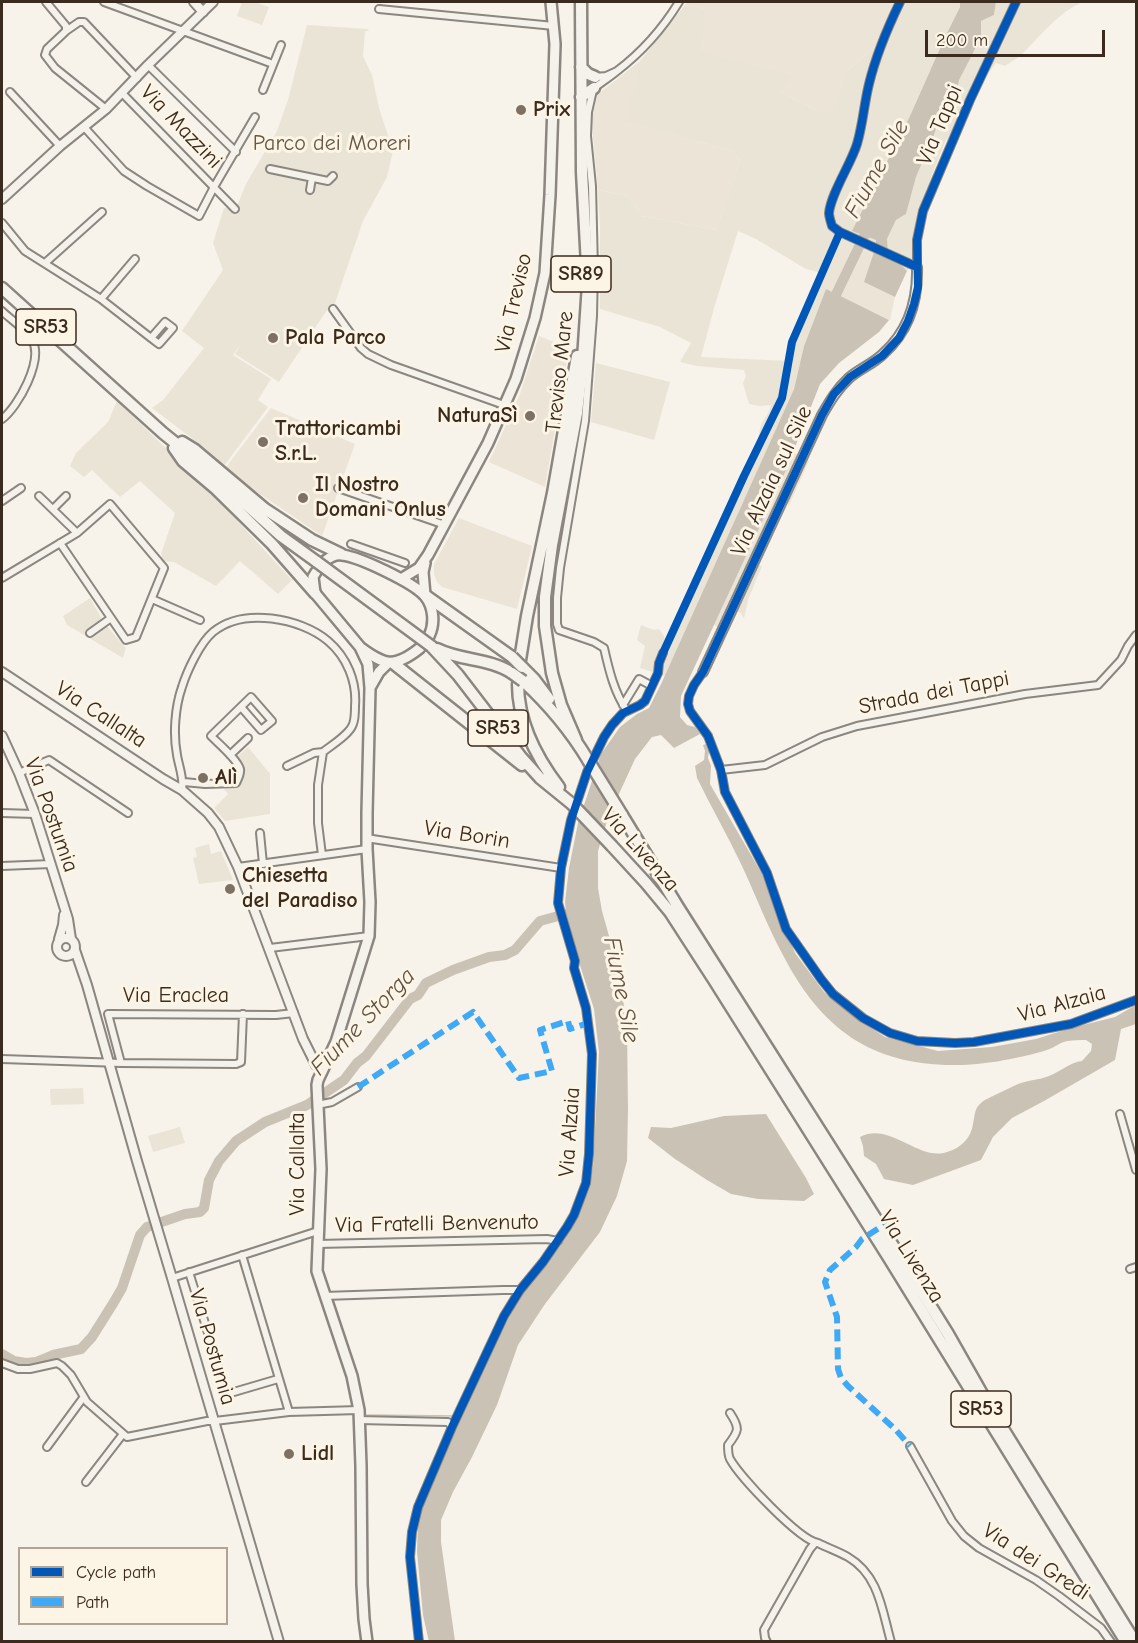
<!DOCTYPE html>
<html>
<head>
<meta charset="utf-8">
<style>
  body { margin:0 }
  #map { position:relative; width:1138px; height:1643px; overflow:hidden; background:#f7f3ea; font-family:"Comic Neue",sans-serif }
  canvas { display:block }
  .frame { position:absolute; inset:0; border:3px solid #3b2a1e; pointer-events:none }
  .legend { position:absolute; left:18px; top:1547px; width:210px; height:78px; box-sizing:border-box; background:#fcf5e5; border:2px solid #afa495; margin:0; padding:8px 10px; list-style:none; font-size:18px; color:#3b2a1e }
  .legend li { display:flex; align-items:center; gap:12px; height:30px }
  .legend b { width:30px; border:2px solid #afa495 }
  .scale { position:absolute; left:925px; top:30px; width:180px; height:27px; box-sizing:border-box; border:3px solid #3b2a1e; border-top:0; padding-left:8px; font-size:18px; line-height:21px; white-space:nowrap; color:#3b2a1e; -webkit-text-stroke:4px #fcf5e5; paint-order:stroke }
</style>
</head>
<body>
<div id="map">
<canvas width="1138" height="1643"></canvas>
<div class="frame"></div>
<ul class="legend">
<li><b style="height:8px;background:#0057b8"></b>Cycle path</li>
<li><b style="height:8px;background:#3fa9f5"></b>Path</li>
</ul>
<div class="scale">200 m</div>
</div>
<script>
const context = document.querySelector('canvas').getContext('2d');
context.lineJoin = 'round';
function fill(path, color) { context.fillStyle = color; context.fill(path, 'evenodd'); }
function strokePath(path, color, width, dash) { context.strokeStyle = color; context.lineWidth = width; context.lineCap = dash ? 'butt' : 'round'; context.setLineDash(dash || []); context.stroke(path); }
function drawText(font, color, halo, rows, align = 'center') {
  context.font = font + ' "Comic Neue",sans-serif'; context.lineWidth = 6; context.setLineDash([]); context.textBaseline = 'middle'; context.strokeStyle = halo; context.fillStyle = color; for (const [text, x, y, turn = 0] of rows) {
    context.save(); context.translate(x, y); context.rotate((+turn || 0) * Math.PI / 180); context.textAlign = isNaN(turn) ? turn : align; if (halo) context.strokeText(text, 0, 0); context.fillText(text, 0, 0); context.restore();
  }
}
fill(new Path2D(`
  M687 2H896L877 45 847 71 834 111H818L780 92 791 75 699 50 706 9 685 5Z
  M640 61 626 122 734 151 740 160 716 230 642 216 628 196 598 190 591 115 594 97Z
  M853 231 876 239 874 252 865 282 895 297 890 320 826 290 823 278 825 274 839 248Z
  M539 336 569 348 545 487 489 462 520 394Z
  M271 408 355 444 322 536 247 485 226 467Z
  M459 518 532 546 517 609 442 587 437 582 434 574V564Z`), '#ebe4d7');
fill(new Path2D(`
  M242 2H255L269 7 262 25 237 16Z
  M896 2H960V7L945 37 910 116 853 231 839 248 825 274 806 269 756 239 738 231 714 308 701 357 789 361 794 343 823 278 826 289 804 346 794 389 665 676 640 668 645 646 637 640 641 625 654 630 659 629 664 636 666 647 759 449 757 447C758 439 759 430 762 423 766 416 769 413 771 405L759 406 749 404 743 383 746 376 744 370 697 366 680 362 691 343 660 327 600 309V228L598 190 628 196 642 216 716 230 740 160 734 151 625 122 640 61 685 5 706 9 700 50 792 75 780 92 818 111H833L847 71 877 45Z
  M996 2H1083C1058 12 1041 36 1021 55 1017 59 1010 62 1005 66L996 63 966 104 956 129 946 140 933 172 918 223 914 232 913 264 907 271 888 251 887 239 896 220 906 214 916 177 934 135 942 110 957 90 958 80 972 55 981 36V21L994 15Z
  M307 25 367 29 369 31H365L363 56 372 75 379 108 393 151 387 177 363 221 333 309 330 313 327 310 279 382 235 354 241 344 233 355 271 379 258 400 268 407 224 466 206 449 152 408 163 400 204 348 182 331 223 270 213 243 224 208H236L246 184 277 131 288 100Z
  M596 363 670 382 654 440 591 422Z
  M117 401 207 488 292 580 278 594 240 561 216 586 174 562 161 561 162 555 161 554 175 513 140 481 120 497 92 470 84 477 70 466 76 453 108 422Z
  M793 452 809 461 789 505 785 504 756 564 762 566 748 600 744 618 740 612H733L724 631 714 625Z
  M90 598 104 623 126 648 123 658 67 625 63 616Z
  M248 747 270 774V814L225 821 214 808 228 794 223 788H237C248 777 244 769 236 758Z
  M209 844 211 854 221 851 233 880 199 884 193 858 197 857 195 848Z
  M83 1088 84 1104 51 1105 50 1089Z
  M180 1127 185 1143 153 1152 148 1136Z`), '#eae4d7');
fill(new Path2D(`
  M960 2H996L994 15 981 21V36L972 55 959 80 957 90 942 110 934 135 916 177 906 214 896 220 887 239 888 251 907 271 895 297 864 282 874 252 876 240 852 231 910 116 945 37 960 7Z
  M826 289 889 320 879 332 839 363 820 384 786 470 681 696 680 717 687 725 695 727 700 734 674 748 661 735 652 737 635 759 608 818 598 851V888L602 911 618 968 627 1025 628 1110 627 1161 617 1196 600 1232 545 1304 518 1345 497 1405 472 1457 453 1492 441 1520V1542L455 1641 429 1642 423 1615 417 1552 418 1522 429 1487 460 1416 517 1301 553 1252 558 1241 580 1208 593 1168 599 1052 594 1009 578 959 566 912 565 902 569 868 578 823 601 754 620 727 637 714 649 708 662 682 794 389 804 346Z
  M706 744 709 751 708 758 711 766 710 784 762 874 795 953 824 992 856 1018 885 1037 938 1051 992 1047 1036 1039 1071 1028 1115 1017 1136 1005V1024L1121 1029 1115 1060 1044 1101 1012 1118 993 1137 981 1160 913 1185 884 1179 876 1164 864 1156 863 1146 860 1137C890 1121 919 1162 947 1152 961 1148 971 1138 973 1124 975 1115 974 1109 981 1103 985 1099 992 1097 997 1094 1004 1091 1011 1087 1018 1084 1028 1080 1039 1080 1049 1076 1060 1072 1070 1062 1082 1061L1091 1051 1092 1044 1086 1040C1080 1040 1073 1040 1068 1041 1060 1042 1054 1048 1047 1050 1022 1058 979 1066 953 1065 871 1065 821 1028 784 957 768 928 756 896 742 866 728 836 711 807 697 778L695 766 704 760 705 751 703 745Z
  M766 1114 806 1178 814 1194 804 1201 758 1199 731 1194 707 1180 675 1159 648 1138 651 1127 671 1128 724 1116Z`), '#cac2b5');
strokePath(new Path2D(`
  M367 1415 456 1416`), '#cac2b5', 1.5);
strokePath(new Path2D(`
  M830 307 870 224
  M2 1354 14 1361 26 1363 36 1362 53 1355 81 1349 92 1337 114 1302 122 1288 140 1235 147 1227 185 1214 200 1212 204 1208 209 1180 219 1161 236 1141 265 1122 307 1105 344 1080 357 1063 366 1056 410 999 418 995 426 983 453 970 489 957 505 955 515 950 540 921 580 910`), '#cac2b5', 10);
const minor = new Path2D(`
  M46 2 66 26V31L47 49 45 55 55 68 106 109
  M104 2 273 64
  M900 2C887 29 876 55 869 84 864 104 863 124 857 144 851 164 831 193 829 213 829 217 831 222 832 226L840 232 917 267V240L923 211 970 100 1016 2
  M379 9 554 26
  M66 31 79 22H84L137 78
  M148 65 236 152
  M595 77 606 76 617 71
  M594 88C602 82 610 77 617 71 642 52 663 28 679 2
  M263 90 281 45
  M593 90 588 112 587 136 592 186 594 269 593 316 585 421 560 568 557 598V624L559 630 594 642 604 648C609 670 614 692 627 711
  M10 92 60 146
  M122 93 235 209
  M84 127 124 171 147 186 199 216 214 187 255 117
  M270 169 328 181 333 176
  M310 190 312 178
  M2 223 25 251 101 299 151 338 159 344 173 328 165 322 151 338
  M45 263 102 212
  M101 299 135 259
  M333 309 361 348 368 354 391 365 504 405
  M2 311C10 319 27 330 32 340 44 360 18 407 2 419
  M338 488 445 525
  M39 496 77 533
  M2 501 21 488
  M53 509 66 496
  M351 544 405 563
  M2 578 77 533 110 504 164 568 136 637 126 640 60 543
  M152 599 200 620
  M90 633 111 618
  M703 672 694 685 689 696 688 704 690 711 708 736 721 770 725 792 767 873 786 929 821 979 833 994 863 1018 890 1033 917 1041 955 1043 974 1042 1071 1024 1136 1000
  M623 705 639 679 652 686
  M230 755 248 738
  M287 766 314 753 323 752
  M721 770 765 765 822 737 857 726 1025 694 1098 685 1121 660 1128 646 1136 635
  M19 773 49 760 128 813
  M184 782 205 784 236 783C238 779 241 774 240 769 237 759 219 744 211 736L251 697 272 721 261 730 241 707
  M182 790C184 778 179 767 177 755 173 734 175 707 182 687 187 671 200 643 213 632 243 607 301 618 328 641 347 657 357 682 355 706 355 711 355 719 353 724 350 734 332 745 323 752L318 785V823L322 855
  M2 813 35 814
  M260 833 263 864
  M366 838 561 868
  M2 866 51 864
  M238 867 367 849
  M270 948 369 936
  M2 1059 121 1063 236 1064 241 1062 243 1014
  M121 1063 108 1014 276 1015 294 1013
  M317 1105 332 1102 358 1087
  M1120 1114 1136 1170
  M317 1244 547 1239 558 1241
  M242 1255 289 1412
  M1130 1269 1136 1267
  M189 1272 227 1394 278 1379
  M172 1278 318 1231
  M324 1296 503 1290H520
  M2 1363 18 1369H30L57 1363 62 1366 71 1375 87 1402 127 1437 207 1421H215L289 1412 359 1410
  M730 1413C740 1428 739 1431 728 1445 728 1449 728 1455 730 1459 740 1477 799 1540 818 1543 828 1548 839 1552 848 1557 879 1575 882 1610 891 1642
  M359 1420 448 1422 452 1427
  M910 1446 952 1521 964 1536 979 1548 1036 1580 1059 1596 1101 1628 1111 1642
  M47 1447 83 1398
  M86 1482 123 1434
  M419 1642 410 1557 412 1532 418 1507 452 1427 504 1316 520 1290 543 1262 567 1227 574 1215 586 1183 589 1154 592 1054 586 1008 574 968 575 961 558 903 561 868 571 820 587 772 604 737 612 725 623 713 640 705 645 701 658 673 659 663 663 653
  M767 1642 765 1638 764 1630 810 1549 815 1543`);
const tertiary = new Path2D(`
  M194 2 203 12
  M2 199 60 146 106 109 148 65 213 2
  M2 672 163 779 182 790 208 813 219 827 238 867 303 1039 316 1065 323 1070
  M703 672 822 415C830 401 837 389 849 378 859 369 873 364 883 354 909 331 918 301 917 267
  M2 736 19 773 35 814 68 919 71 939
  M57 947a9 9 0 1 1 18 0a9 9 0 1 1-18 0Z
  M59 939 63 925 64 915
  M75 950 87 985 137 1161 172 1278 279 1642`);
const secondary = new Path2D(`
  M325 561C330 557 336 554 342 555 360 557 414 583 425 596 434 607 435 624 429 636
  M316 572 313 577 315 593 360 647C385 666 395 668 420 648
  M401 579 419 568 428 555 488 443 516 379 535 318 545 273 550 195 555 44 551 2
  M425 595 423 572 425 563
  M360 647 368 664 370 688 367 813V849L370 902 369 936 336 1042 318 1080 317 1085 321 1169 317 1271 352 1376 359 1410 361 1466 362 1584 364 1619 367 1642
  M371 686 379 672 388 663`);
const trunk = new Path2D(`
  M581 67 588 74 595 77
  M581 97 594 88
  M2 288 163 433 199 462 281 536 317 562
  M182 442 195 450 265 509 312 540 341 554
  M174 448 183 461 215 488 272 544 315 593
  M425 595 512 657
  M431 646 458 675 521 757 540 778 572 804
  M437 649C461 661 489 658 512 673
  M520 660 527 616 553 493 577 356
  M393 663 522 765
  M522 667 534 679 549 699
  M523 681C549 705 570 730 588 760
  M518 684C518 722 536 757 559 787
  M576 740 561 705 552 673 545 626V597L552 545 577 413 583 359 588 284 582 172 581 2
  M622 815 678 907 897 1252 948 1334 990 1408 1135 1642
  M612 846 646 883 670 912 714 980 889 1258 1126 1642`);
strokePath(minor, '#8b867f', 10);
strokePath(tertiary, '#8b867f', 12);
strokePath(secondary, '#8b867f', 14);
strokePath(trunk, '#8b867f', 15);
strokePath(minor, '#f5f2ec', 6);
strokePath(tertiary, '#f5f2ec', 8);
strokePath(secondary, '#f5f2ec', 9);
strokePath(trunk, '#f5f2ec', 10);
const trunkBridge = new Path2D(`
  M317 562 431 646
  M512 657 522 667
  M512 673 523 681
  M588 760 622 815
  M572 804 612 846`);
strokePath(trunkBridge, '#8b867f', 15, []);
strokePath(trunkBridge, '#f5f2ec', 10);
strokePath(new Path2D(`
  M358 1087 473 1012 519 1078 552 1071 540 1030 568 1021 570 1029 588 1023
  M893 1219 862 1239 856 1247 830 1270 825 1282 837 1317 838 1369 841 1378 848 1386 896 1430 910 1446`), '#3fa9f5', 6, [12, 6]);
strokePath(new Path2D(`
  M900 2C887 29 876 55 869 84 864 104 863 124 857 144 851 164 831 193 829 213 829 217 831 222 832 226L840 232 917 267
  M1016 2 970 100 923 211 917 240 918 287 914 304 908 321 899 338 882 356 850 377 834 394 822 415 703 672 694 685 689 696 688 704 690 711 708 736 721 770 725 792 767 873 786 929 821 979 833 994 863 1018 890 1033 917 1041 955 1043 974 1042 1071 1024 1136 1000
  M419 1642 410 1557 412 1532 418 1507 452 1427 504 1316 520 1290 543 1262 567 1227 574 1215 586 1183 589 1154 592 1054 586 1008 574 968 575 961 558 903 561 868 571 820 587 772 604 737 612 725 623 713 640 705 645 701 658 673 659 663 663 653 744 476 782 398 792 342 840 232`), '#0057b8', 8);
for (const [x, y, r, color] of [
  [521,110,6,"#7d7065"],
  [273,338,6,"#7d7065"],
  [530,416,6,"#7d7065"],
  [263,442,6,"#7d7065"],
  [303,498,6,"#7d7065"],
  [203,778,6,"#7d7065"],
  [230,889,6,"#7d7065"],
  [289,1454,6,"#7d7065"]
]) { const dot = new Path2D(); dot.arc(x, y, r, 0, 2 * Math.PI); context.fillStyle = color; context.fill(dot); strokePath(dot, '#fcf5e5', 2); }
for (const [x, y, w] of [
  [581,274,60],
  [46,327,60],
  [498,728,60],
  [981,1409,60]
]) { const box = new Path2D(); box.roundRect(x - w / 2, y - 18, w, 36, 4.5); context.fillStyle = '#fcf5e5'; context.fill(box); strokePath(box, '#3b2a1e', 1.5); }
drawText('bold 21px', '#3b2a1e', null, [
  ["SR89",581,274],
  ["SR53",46,327],
  ["SR53",498,728],
  ["SR53",981,1409]
]);
drawText('bold 22px', '#3b2a1e', '#fcf5e5', [
  ["Prix",533,110],
  ["Pala Parco",285,338],
  ["NaturaSì",518,416,"right"],
  ["Trattoricambi",275,429],
  ["S.r.L.",275,454],
  ["Il Nostro",315,485],
  ["Domani Onlus",315,510],
  ["Alì",215,778],
  ["Chiesetta",242,876],
  ["del Paradiso",242,901],
  ["Lidl",301,1454]
], 'left');
drawText('22px', '#3b2a1e', '#fcf5e5', [
  ["Via Tappi",940,125,-67],
  ["Via Mazzini",181,127,46],
  ["Via Treviso",514,303,-77],
  ["Treviso Mare",560,372,-84],
  ["Via Alzaia sul Sile",772,481,-65],
  ["Strada dei Tappi",934,693,-11],
  ["Via Callalta",101,715,33],
  ["Via Postumia",51,815,70],
  ["Via Borin",467,835,9],
  ["Via Livenza",640,850,48],
  ["Via Eraclea",176,996],
  ["Via Alzaia",1062,1004,-15],
  ["Via Alzaia",570,1132,-86],
  ["Via Callalta",298,1164,-90],
  ["Via Fratelli Benvenuto",437,1224,-1],
  ["Via Livenza",911,1257,58],
  ["Via Postumia",212,1347,74],
  ["Via dei Gredi",1036,1562,33]
]);
drawText('22px', '#645648', '#fcf5e5', [
  ["Parco dei Moreri",332,144]
]);
drawText('italic 24px', '#605144', '#fcf5e5', [
  ["Fiume Sile",877,169,-61],
  ["Fiume Sile",621,990,79],
  ["Fiume Storga",363,1022,-46]
]);
</script>
</body>
</html>
